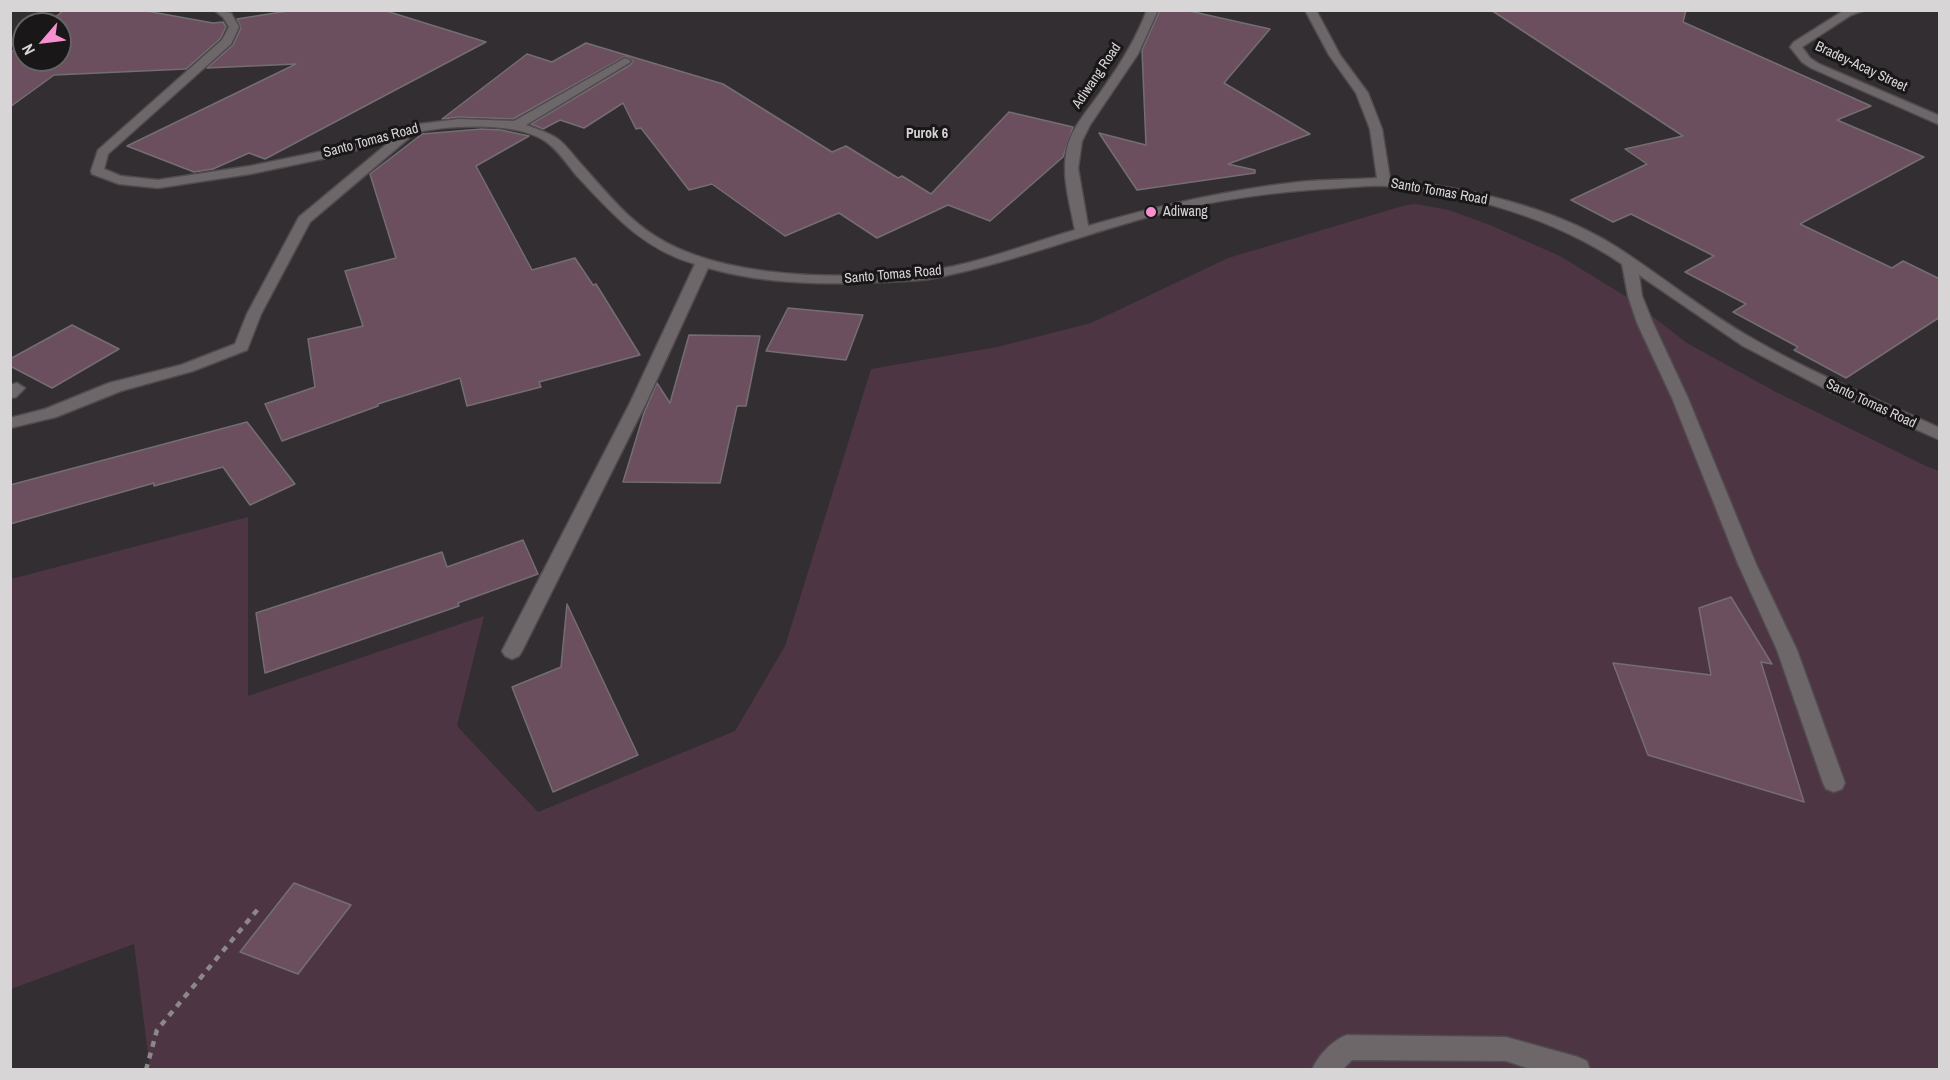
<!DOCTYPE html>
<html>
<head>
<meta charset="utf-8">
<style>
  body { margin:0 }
  #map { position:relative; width:1950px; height:1080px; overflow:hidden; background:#332e31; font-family:"Archivo Narrow",sans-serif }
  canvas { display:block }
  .frame { position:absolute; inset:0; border:12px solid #d8d5d7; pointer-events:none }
  .north { position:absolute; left:12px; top:12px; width:60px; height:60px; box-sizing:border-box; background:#191718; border:2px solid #656364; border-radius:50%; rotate:242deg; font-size:16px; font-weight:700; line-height:24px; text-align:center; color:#d8d5d7 }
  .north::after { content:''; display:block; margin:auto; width:21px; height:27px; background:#f790ce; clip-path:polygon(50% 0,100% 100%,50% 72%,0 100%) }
</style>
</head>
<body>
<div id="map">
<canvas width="1950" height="1080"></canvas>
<div class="frame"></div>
<div class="north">N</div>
</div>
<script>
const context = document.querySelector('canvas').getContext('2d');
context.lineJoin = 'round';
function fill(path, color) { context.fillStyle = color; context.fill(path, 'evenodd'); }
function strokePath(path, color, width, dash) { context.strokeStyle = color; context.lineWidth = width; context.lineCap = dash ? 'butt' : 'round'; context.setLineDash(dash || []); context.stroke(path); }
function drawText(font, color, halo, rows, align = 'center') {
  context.font = font + ' "Archivo Narrow",sans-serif'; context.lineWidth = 6; context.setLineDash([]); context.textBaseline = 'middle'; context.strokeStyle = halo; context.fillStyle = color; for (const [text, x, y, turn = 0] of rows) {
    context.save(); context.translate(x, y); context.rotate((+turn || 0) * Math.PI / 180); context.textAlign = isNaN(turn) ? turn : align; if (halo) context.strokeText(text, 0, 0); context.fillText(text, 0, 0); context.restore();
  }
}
fill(new Path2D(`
  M1416 204 1449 210 1490 225 1560 256 1630 299 1687 343 1776 392 1926 466 1939 471V1069L150 1070 134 944 11 989V579L248 517V696L484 616 457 726 538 812 735 731 785 646 871 369 997 347 1091 323 1228 258 1406 205Z`), '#4d3543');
const building = new Path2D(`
  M64 10H141L213 23 223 22 226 27 220 39 186 69 54 75 10 107V53L24 42V60H60V24H47Z
  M294 10H383L486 42 265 159 249 153 213 169 194 172 127 146 296 64 207 68 233 45 241 28 237 19Z
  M1160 10H1185L1270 29 1224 83 1310 134 1228 164 1255 170V173L1137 190 1099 133 1146 145 1142 50Z
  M1491 10H1686L1683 22 1871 106 1837 120 1924 157 1800 224 1892 268 1903 261 1940 279V317L1846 378 1794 350 1798 347 1733 312 1746 304 1685 272 1714 256 1631 214 1613 222 1571 200 1647 164 1625 149 1683 136Z
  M586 43 723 84 832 152 846 146 898 178 902 176 931 194 1009 112 1073 127 1063 157 990 221 948 205 877 238 839 213 785 236 712 184 689 190 641 128 636 129 623 103 584 128 560 120 543 129 531 124 630 65 633 61 626 56 513 119 459 117 442 119 527 54 552 62Z
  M482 129 501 130 529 136 476 166 532 270 575 258 593 285 596 284 640 355 539 382 541 387 467 406 460 378 378 404V406L282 441 265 404 315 387 308 339 363 326 345 271 396 258 370 174 422 134Z
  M788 308 863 315 846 360 766 351Z
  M72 325 119 349 52 388 10 366V359Z
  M689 335 760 336 746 406H737L720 483 623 482 644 413 657 383 670 403Z
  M247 422 295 484 250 505 223 467 154 486V483L10 524V485Z
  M523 540 538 574 458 603 459 606 265 673 256 613 442 552 447 567Z
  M1731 597 1772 664 1761 662 1804 802 1648 755 1613 663 1711 675 1699 608Z
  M567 604 638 755 553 792 512 687 561 667Z
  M294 883 351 905 298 974 240 952Z`);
fill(building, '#6b4f5f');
strokePath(building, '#746e71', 1.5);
const minor = new Path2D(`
  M214 10 231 13 239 27 231 44 108 154 104 169 121 176 158 180 250 166 333 149 412 125 459 119 514 121 625 58 631 61 629 63 526 125C535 128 546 132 555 137 564 142 573 155 580 163 603 188 625 217 655 236 724 280 846 280 925 271 976 265 1026 244 1075 230 1070 204 1061 175 1067 149 1072 126 1090 108 1102 90 1120 65 1136 39 1147 10H1158L1138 54 1090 125 1082 141 1078 168 1088 226C1157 206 1227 190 1299 182 1325 179 1351 180 1377 178L1370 129 1356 93 1329 55 1305 10H1316L1340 55 1368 93 1382 129 1390 179C1466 188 1549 205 1615 246 1662 276 1706 313 1755 340 1814 374 1878 400 1940 428V440L1833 393 1743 346 1639 275 1642 296 1653 323 1688 398 1756 564 1797 650 1845 783 1842 789 1834 792 1826 789 1823 783 1777 650 1738 564 1672 398 1637 323 1628 296 1622 264C1554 218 1468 193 1386 186 1371 185 1355 187 1339 188 1277 191 1212 200 1152 216 1078 236 1005 265 929 279 914 281 897 281 882 282 824 285 764 284 708 268L646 403 522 651 519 656 512 659 505 656 502 651 630 403 695 264C642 249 613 214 576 175 568 165 559 152 549 144 521 120 444 125 410 134L409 138 310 222 261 314 247 350 193 371 121 391 56 417 10 428V418L45 409 109 383 181 365 235 344 247 314 299 217 393 139 336 156 250 174 158 188 119 184 92 174 91 171 98 150 222 40 229 27 223 17Z
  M1865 10 1851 15 1802 47 1810 58 1819 64 1940 116V125L1811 68 1802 62 1790 47 1794 42 1843 11Z
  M17 383 25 388 16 397 10 398V385Z
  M1347 1035 1506 1037 1578 1057 1587 1061 1590 1070H1533L1506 1061 1352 1060 1342 1070H1312C1318 1055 1333 1040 1347 1035Z`);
strokePath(minor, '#504b4e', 3);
strokePath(new Path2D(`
  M146 1070 157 1030 258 909`), '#8c888a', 4.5, [6, 6]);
fill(minor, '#6d676a');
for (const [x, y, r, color] of [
  [1151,212,6,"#f790ce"]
]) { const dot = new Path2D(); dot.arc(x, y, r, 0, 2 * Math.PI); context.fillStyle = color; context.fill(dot); strokePath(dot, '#191718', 2); }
drawText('14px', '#d8d5d7', '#191718', [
  ["Bradey-Acay Street",1861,67,25],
  ["Adiwang Road",1097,76,-56],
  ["Santo Tomas Road",371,141,-15],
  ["Santo Tomas Road",1439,192,10],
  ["Santo Tomas Road",893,275,-5],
  ["Santo Tomas Road",1871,404,25]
]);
drawText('bold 14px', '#d8d5d7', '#191718', [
  ["Purok 6",927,134]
]);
drawText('14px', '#d8d5d7', '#191718', [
  ["Adiwang",1163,212]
], 'left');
</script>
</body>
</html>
